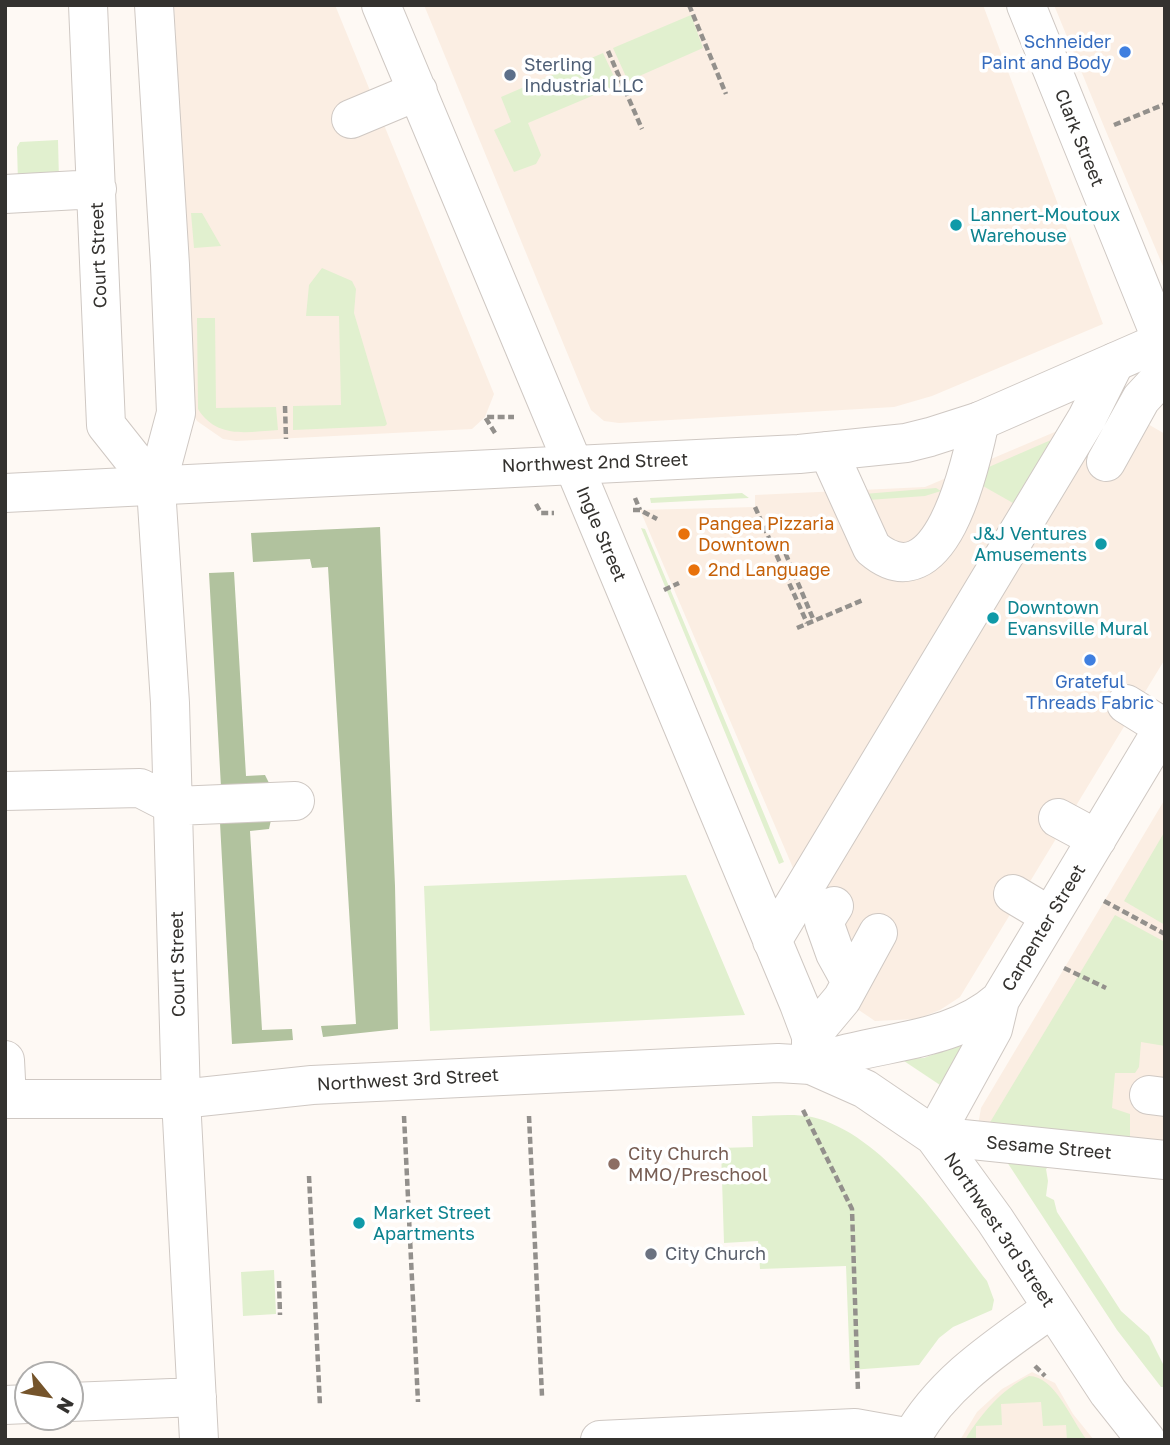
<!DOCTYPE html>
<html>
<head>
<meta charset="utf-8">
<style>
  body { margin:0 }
  #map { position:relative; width:1170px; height:1445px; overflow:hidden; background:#fef9f4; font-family:"Golos Text",sans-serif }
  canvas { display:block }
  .frame { position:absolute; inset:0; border:7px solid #34322f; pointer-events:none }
  .north { position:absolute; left:14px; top:1361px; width:70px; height:70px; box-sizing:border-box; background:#fff; border:2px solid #aeadac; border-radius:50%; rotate:120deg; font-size:19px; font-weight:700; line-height:28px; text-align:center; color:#34322f }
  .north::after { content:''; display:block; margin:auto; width:24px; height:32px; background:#75542b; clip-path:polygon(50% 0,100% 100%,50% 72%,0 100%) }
</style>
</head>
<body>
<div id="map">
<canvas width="1170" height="1445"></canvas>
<div class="frame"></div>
<div class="north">N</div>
</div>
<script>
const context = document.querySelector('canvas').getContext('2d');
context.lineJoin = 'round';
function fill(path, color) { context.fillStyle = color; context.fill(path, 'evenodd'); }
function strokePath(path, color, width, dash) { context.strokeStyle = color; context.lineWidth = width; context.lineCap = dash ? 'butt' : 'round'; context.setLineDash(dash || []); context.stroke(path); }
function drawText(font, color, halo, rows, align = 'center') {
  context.font = font + ' "Golos Text",sans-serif'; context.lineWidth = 7; context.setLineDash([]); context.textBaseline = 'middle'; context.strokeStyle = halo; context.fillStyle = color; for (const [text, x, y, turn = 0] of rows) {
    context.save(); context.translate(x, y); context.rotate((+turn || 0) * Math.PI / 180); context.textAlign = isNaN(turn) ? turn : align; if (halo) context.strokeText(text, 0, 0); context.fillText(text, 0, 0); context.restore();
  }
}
fill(new Path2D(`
  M174 5H335L494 394 485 417 472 429 236 441 223 439 197 421 191 410 188 265Z
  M424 5H983L1103 324 932 396 894 407 619 423 604 421 591 410 582 389Z
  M1054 5H1165V271L1105 129Z
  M1129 413 1165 434V659L960 997 940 1010 917 1019 875 1021 838 996 804 896 1098 416Z
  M1076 423 799 882 640 510 755 507V495L925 487Z
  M1165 799V1160L977 1131 981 1108Z
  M1032 1372 1055 1383 1073 1414 1094 1440H960L977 1412 1002 1389Z`), '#fbeee3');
fill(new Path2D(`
  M691 15 703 48 628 81 613 48Z
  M603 53 618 85 528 123 541 155 536 164 514 172 494 130 511 122 501 97Z
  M58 140 59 180 18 182 17 147 20 142Z
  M191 213H202L221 246 194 248Z
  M322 268 352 281 356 289 354 313 387 424 385 426 293 430V406L341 405 339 316H306L309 285Z
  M197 318H215L216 408 276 407 278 430C246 432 217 439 198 409Z
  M1051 440 1013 503 983 486 975 473Z
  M936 488 941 491 925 496 868 500 864 494Z
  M742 493 749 498 651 503 650 498Z
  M641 528 645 529 784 862 779 864Z
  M1165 831V925L1124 901Z
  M686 875 745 1015 430 1031 424 886Z
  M1115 915 1165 942V1046L1141 1042 1139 1067 1135 1073H1115L1112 1108 1130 1114V1137L986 1129Z
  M958 1045 964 1047 940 1085 901 1059 924 1058Z
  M752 1116C771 1116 793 1113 812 1117 882 1133 945 1226 987 1281L994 1300 992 1310 953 1327 939 1338 919 1365 850 1370 846 1266 760 1269 758 1241 724 1243 721 1148 753 1147Z
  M1007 1162H1055L1046 1169 1048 1181 1046 1196 1054 1200 1057 1212 1121 1311 1149 1336 1165 1368V1387H1161L1117 1330Z
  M274 1270 276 1314 243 1316 241 1272Z
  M1029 1376C1055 1376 1071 1420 1087 1440H1067L1066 1425 1043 1426 1041 1402 1001 1404 1002 1425 976 1426V1440H965C980 1415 1002 1389 1029 1376Z`), '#e1f0cf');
fill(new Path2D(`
  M380 527 395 886 398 1029 323 1037 321 1026 356 1024 328 567 312 568 310 559 253 562 251 533Z
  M234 572 246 776 265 775 269 783 221 787 209 573Z
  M271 820 269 829 250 831 262 1030 292 1029 293 1040 232 1044 220 823Z`), '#b1c29e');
const minor = new Path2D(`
  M88 5 106 425 156 488
  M154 5 170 265 176 413 156 488 170 703 181 1099 199 1440
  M381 5 799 1004 811 1036V1065C875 1039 948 1046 1000 1000
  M1026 5 1165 348
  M351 119 418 91
  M5 194 97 189
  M828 451 872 548C941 607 971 463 980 421
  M1106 462 1141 399 1165 373
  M1126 704 1163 727
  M1165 725 1000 1000 993 1029 934 1136 1165 1160
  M5 791 140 788 175 806 295 801
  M1058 818 1097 839
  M1013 894 1050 916
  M834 906 824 922 835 953 851 982
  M772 941 1087 418 1115 362
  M811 1036 842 999 878 933
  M5 1060 7 1099
  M1149 1095 1165 1097
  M70 1402 197 1397
  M5 1405 28 1404
  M600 1440 855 1428 911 1438
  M910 1440C943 1381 999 1346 1052 1308`);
const major = new Path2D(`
  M5 493 799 454 906 443 930 437 980 421 1165 340
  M5 1099H181L312 1085 778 1063 811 1065 865 1089 934 1136 995 1220 1108 1392 1146 1440`);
strokePath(minor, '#cfc8c3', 40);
strokePath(major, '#cfc8c3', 40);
strokePath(new Path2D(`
  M689 5 726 94
  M608 51 642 129
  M1114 125 1165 104
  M285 406 286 439
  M495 433 485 417H514
  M635 498 640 510
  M536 504 541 513H554
  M755 507 807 623
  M633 510H640L657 519
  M790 547 784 550 814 621
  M664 590 679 583
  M797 628 863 600
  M1104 901 1165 934
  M1064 968 1106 988
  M803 1110 852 1209 858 1392
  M404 1116 418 1402
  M529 1116 542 1396
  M309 1176 320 1406
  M279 1281 280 1315
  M1035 1366 1045 1376`), '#93908c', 4.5, [7, 3.5]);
strokePath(minor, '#fff', 38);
strokePath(major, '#fff', 38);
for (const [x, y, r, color] of [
  [1125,52,7,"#3f7fe0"],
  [510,75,7,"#5c6f8a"],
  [956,225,7,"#0f9aa8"],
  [684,534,7,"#e8710a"],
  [1101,544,7,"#0f9aa8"],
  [694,570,7,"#e8710a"],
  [993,618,7,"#0f9aa8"],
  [1090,660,7,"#3f7fe0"],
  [614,1164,7,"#8d6e63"],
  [359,1223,7,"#0f9aa8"],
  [651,1254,7,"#6b7280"]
]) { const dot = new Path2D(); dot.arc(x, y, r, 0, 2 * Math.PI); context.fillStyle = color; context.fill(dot); strokePath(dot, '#fff', 2.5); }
drawText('18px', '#366cbe', '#fff', [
  ["Schneider",1111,42],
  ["Paint and Body",1111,63],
  ["Grateful",1090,682,"center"],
  ["Threads Fabric",1090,703,"center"]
], 'right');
drawText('18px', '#4e5e75', '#fff', [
  ["Sterling",524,65],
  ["Industrial LLC",524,86]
], 'left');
drawText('18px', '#34322f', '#fff', [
  ["Clark Street",1079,138,68],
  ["Court Street",99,255,-92],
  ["Northwest 2nd Street",595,463,-2],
  ["Ingle Street",601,534,67],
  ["Carpenter Street",1044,928,-59],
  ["Court Street",178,964,-91],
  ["Northwest 3rd Street",408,1080,-3],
  ["Sesame Street",1049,1148,5],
  ["Northwest 3rd Street",999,1230,56]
]);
drawText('18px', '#0d838f', '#fff', [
  ["Lannert-Moutoux",970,215],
  ["Warehouse",970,236],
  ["J&J Ventures",1087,534,"right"],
  ["Amusements",1087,555,"right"],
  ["Downtown",1007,608],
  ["Evansville Mural",1007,629],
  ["Market Street",373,1213],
  ["Apartments",373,1234]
], 'left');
drawText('18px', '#c56008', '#fff', [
  ["Pangea Pizzaria",698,524],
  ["Downtown",698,545],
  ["2nd Language",708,570]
], 'left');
drawText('18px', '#785e54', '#fff', [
  ["City Church",628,1154],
  ["MMO/Preschool",628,1175]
], 'left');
drawText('18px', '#5b616d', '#fff', [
  ["City Church",665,1254]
], 'left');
</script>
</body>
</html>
